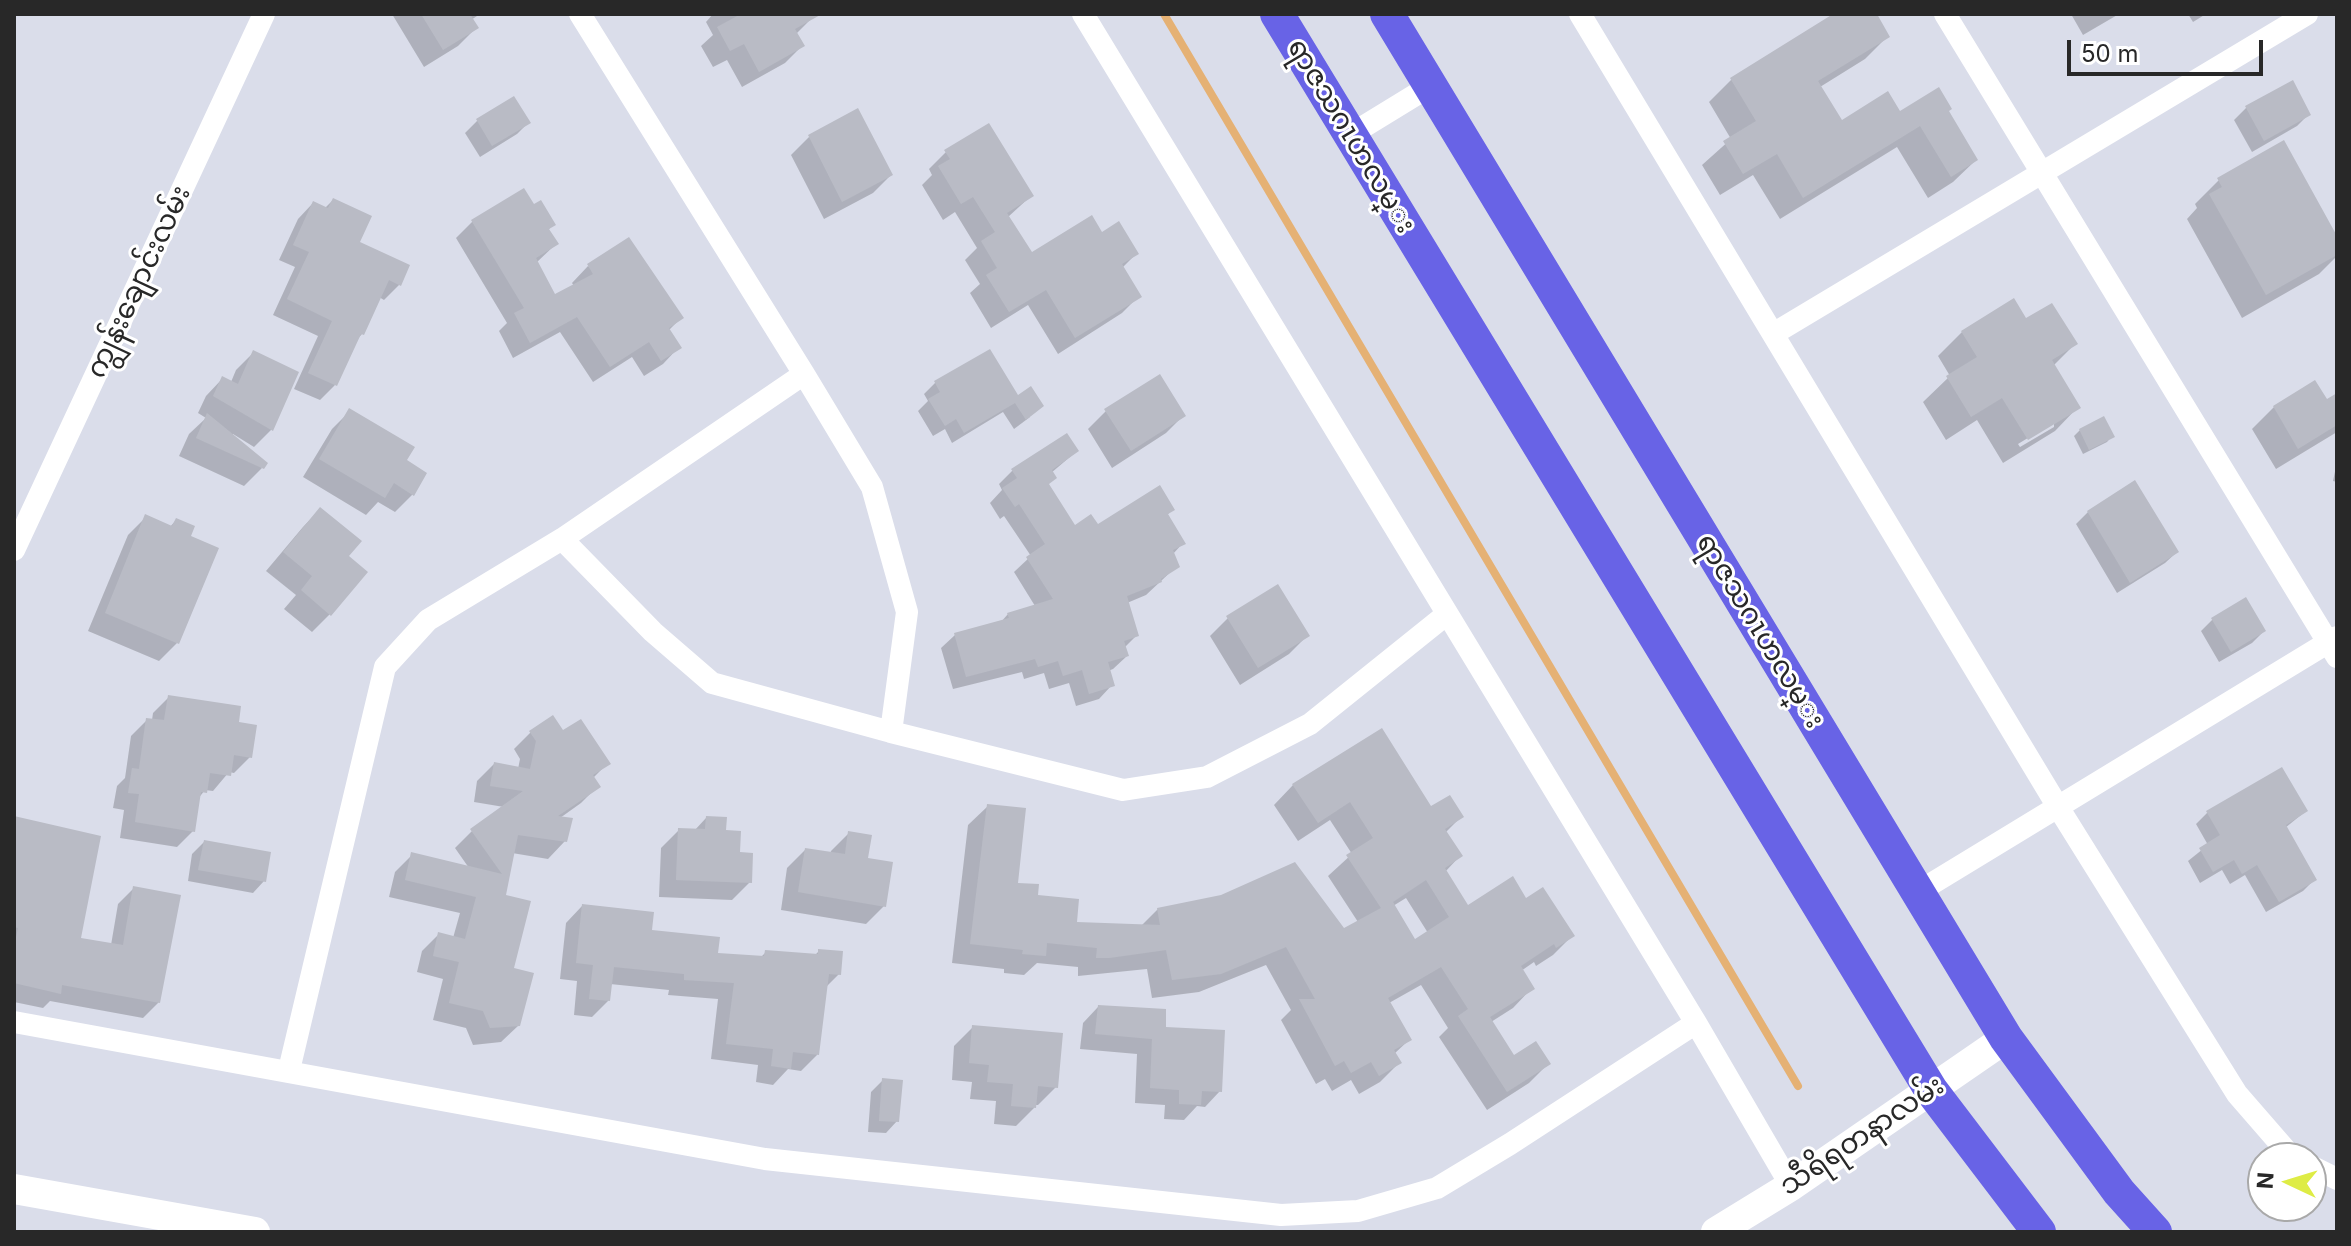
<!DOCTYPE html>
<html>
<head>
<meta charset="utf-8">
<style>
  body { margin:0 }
  #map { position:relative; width:2351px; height:1246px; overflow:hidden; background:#daddea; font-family:Inter,sans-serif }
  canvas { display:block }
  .frame { position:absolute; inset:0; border:16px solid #282828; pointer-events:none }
  .north { position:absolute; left:2247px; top:1142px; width:80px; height:80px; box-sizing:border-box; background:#fff; border:2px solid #a9a9a9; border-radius:50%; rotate:274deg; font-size:22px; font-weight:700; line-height:32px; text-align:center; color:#282828 }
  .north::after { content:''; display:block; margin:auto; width:28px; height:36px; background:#deec45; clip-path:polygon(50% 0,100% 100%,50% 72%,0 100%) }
  .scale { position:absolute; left:2067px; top:40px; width:196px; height:36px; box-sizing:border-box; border:4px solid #282828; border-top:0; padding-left:10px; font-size:24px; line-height:28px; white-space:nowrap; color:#282828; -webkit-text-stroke:6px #fff; paint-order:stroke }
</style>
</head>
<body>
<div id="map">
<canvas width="2351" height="1246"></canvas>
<div class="frame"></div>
<div class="north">N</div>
<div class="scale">50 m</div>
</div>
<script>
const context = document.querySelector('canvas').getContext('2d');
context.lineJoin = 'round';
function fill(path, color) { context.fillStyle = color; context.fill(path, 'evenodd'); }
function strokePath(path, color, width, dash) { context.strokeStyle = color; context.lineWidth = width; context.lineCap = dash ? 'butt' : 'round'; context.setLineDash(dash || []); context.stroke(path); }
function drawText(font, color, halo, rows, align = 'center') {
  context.font = font + ' Inter,"Noto Sans Myanmar",sans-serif'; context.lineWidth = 6; context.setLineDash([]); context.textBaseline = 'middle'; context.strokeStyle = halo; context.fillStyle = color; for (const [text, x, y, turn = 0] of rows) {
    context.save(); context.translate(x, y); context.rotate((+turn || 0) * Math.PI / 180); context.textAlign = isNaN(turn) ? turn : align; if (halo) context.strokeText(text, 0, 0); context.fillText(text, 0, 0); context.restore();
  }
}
fill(new Path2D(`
  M392 14H480L471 20 476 28 458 46 424 67Z
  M713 14H811L813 17 796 34 802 46 785 63 742 87 727 60 713 67 701 46 713 35 706 22Z
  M1837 14H1874L1888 36 1865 59 1820 87 1841 122 1947 112 1976 160 1953 182 1928 198 1897 147 1780 219 1753 175 1720 195 1702 165 1731 139 1709 102 1731 80Z
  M2071 14H2119L2083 35Z
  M2188 14H2206L2193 22Z
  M2292 82 2309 114 2297 126 2252 152 2234 120 2246 108Z
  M514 98 529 122 517 134 480 157 465 133 477 121Z
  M857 111 891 175 873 193 824 219 791 155 809 137Z
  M946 152 1031 196 1008 217 1031 255 1101 235 1136 254 1122 268 1139 296 1122 313 1058 354 1028 305 991 328 970 293 980 284 965 260 977 248 955 212 943 220 922 185 932 175 929 169Z
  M2219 180 2337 240V256L2319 274 2242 318 2187 219 2197 208 2195 204Z
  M333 200 357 243 400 284 384 300 379 297 362 334 355 342 335 385 320 400 294 389 318 336 273 315 295 267 279 260 298 219 313 203 325 208Z
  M533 207 554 224 548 230 556 244 536 263 554 297 574 286 572 283 588 266 682 317 668 331 679 347 663 364 644 376 632 357 593 382 560 332 513 358 499 331 507 323 456 238 472 222Z
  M1962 332 2075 344 2053 366 2078 407 2055 431 2003 463 1977 420 1946 440 1923 402 1950 376 1938 356ZM2054 422V427L2020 447 2018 444Z
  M990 351 1030 417 1014 429 1003 412 952 443 945 429 933 436 918 411 928 401 924 394 935 383Z
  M253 353 296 373 271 430 254 447 233 434 232 436 262 468 244 486 179 456 189 434 206 418 198 413 206 396 222 379 231 382 236 370Z
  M2337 393V432L2276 469 2252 429 2274 407 2327 403Z
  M350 411 404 461 413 494 395 512 378 502 366 515 303 477 332 429Z
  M1106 411 1184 415 1166 433 1112 468 1088 429Z
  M2080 430 2112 436 2107 442 2083 454 2074 436Z
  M1077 451 1051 473 1047 485 1075 527H1097L1173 509 1166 516 1183 543 1173 554 1177 566 1146 595 1127 603 1136 636 1124 648 1127 656 1113 669 1108 671 1112 685 1099 699 1076 706 1069 683 1049 689 1044 673 1024 679 1022 672 953 689 941 648 955 635 1001 622 1008 614 1035 606 1014 572 1031 556 1004 516 1000 519 990 503 1002 490 999 484 1012 471Z
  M2337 462V482L2333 481Z
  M320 509 347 556 330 614 312 632 284 609 296 595 266 571 303 527Z
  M2088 512 2177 552 2165 563 2117 593 2076 524Z
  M146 517 170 527 176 520 188 537 177 643 159 661 88 631 128 535Z
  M1228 618 1307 636 1289 654 1240 685 1210 636Z
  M2213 619 2264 631 2252 643 2219 662 2201 631Z
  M169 697 236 724 250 757 234 773 229 772 213 791 205 790 197 800 193 831 177 847 120 838 124 810 113 808 117 786 125 778 131 736 147 720H152L153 713Z
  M531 732 562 733 608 763 593 778 598 786 581 803 560 818 565 841 548 859 512 853 504 896 519 1025 501 1042 473 1045 466 1028 433 1020 443 979 417 972 422 951 439 934 453 938 460 913 389 897 395 872 412 855 469 868 455 848 472 831 504 807 474 802 477 781 494 764 518 769 520 759 514 749Z
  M1293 785 1430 809 1461 817 1445 833 1460 856 1445 872 1468 908 1525 900 1572 936 1553 955 1536 966 1534 962 1521 971 1532 988 1513 1008 1491 1022 1514 1058 1548 1064 1529 1083 1487 1110 1439 1037 1448 1028 1421 985 1389 1003 1409 1040 1394 1054 1399 1063 1380 1082 1359 1094 1351 1080 1332 1091 1325 1079 1316 1084 1281 1020 1291 1010 1266 965 1199 992 1152 998 1147 969 1078 976V967L1037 963 1024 975 1004 973V969L952 963 968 825 988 806 1015 884 1075 924 1141 926 1158 909 1344 930 1358 922 1328 876 1352 854 1330 820 1298 841 1274 805ZM1406 898 1428 933 1414 942 1393 906Z
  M2306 811 2285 828 2315 879 2303 891 2266 912 2245 875 2230 884 2222 870 2200 883 2188 861 2208 845 2196 824 2207 813Z
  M706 818 724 832 738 854 750 882 732 900 659 897 661 848 679 830 694 831Z
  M14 819 79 939 111 945 118 904 134 888 159 1002 143 1018 50 1001 43 1008 14 1002Z
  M849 833 866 860 884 906 866 924 781 910 787 868 805 850 830 854 831 851Z
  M204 842 264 881 253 893 188 881 192 854Z
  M582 906 716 955 760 958 766 952 814 956 819 951 839 974 826 987 817 1055 801 1071 788 1069 773 1085 756 1082 758 1065 711 1059 718 999 668 995 669 990 610 984 609 1000 592 1017 574 1015 577 981 560 979 566 923Z
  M1098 1007 1164 1029 1220 1091 1205 1107 1197 1106 1184 1120 1164 1119 1165 1105 1135 1103 1137 1054 1080 1049 1083 1023Z
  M973 1027 1056 1087 1038 1105H1035L1034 1108 1016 1126 994 1124 996 1101 970 1099 972 1082 952 1080 954 1046Z
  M883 1080 897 1121 886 1133 868 1132 871 1092Z`), '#0003');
strokePath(new Path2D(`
  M1164 14 1798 1086`), '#e5b174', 8);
fill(new Path2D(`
  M421 14H470L479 28 443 50Z
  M741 14H822L795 29 805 46 759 72 744 44 730 51 717 27Z
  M1833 14H1877L1890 37 1818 81 1842 120 1888 91 1900 111 1939 87 1952 109 1949 111 1978 160 1951 177 1920 126 1803 198 1777 154 1743 174 1723 141 1756 121 1730 78Z
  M2293 80 2311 115 2264 141 2245 106Z
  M514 96 531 123 492 146 476 119Z
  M858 108 893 175 842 202 808 135Z
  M989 123 1034 196 1007 213 1032 252 1092 215 1102 232 1119 221 1139 254 1122 264 1142 297 1075 338 1046 290 1009 312 986 275 997 268 981 241 995 232 973 197 961 204 938 166 950 159 944 150Z
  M2284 140 2337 236V255L2266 295 2209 194 2222 187 2217 178Z
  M524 188 534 204 541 200 556 225 549 229 559 244 536 258 555 294 593 274 587 264 629 237 684 318 669 328 682 348 661 361 649 342 610 367 577 317 530 343 514 313 524 308 471 220Z
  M333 198 372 216 360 242 410 265 401 286 389 280 364 335 361 334 337 386 308 373 332 321 287 299 309 252 293 245 313 201 328 208Z
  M2014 298 2026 318 2052 303 2078 344 2052 360 2081 408 2028 440 2002 398 1971 417 1946 376 1977 357 1961 331Z
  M990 349 1018 395 1031 386 1044 406 1026 420 1015 403 964 433 956 419 945 426 928 399 940 392 934 381Z
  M253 350 299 372 273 431 213 396 222 376 238 384Z
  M1160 374 1186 416 1131 451 1104 409Z
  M2315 380 2327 399 2337 393V425L2298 449 2273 406Z
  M349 408 415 447 407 460 427 473 414 496 394 483 385 498 319 459Z
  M207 413 268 463 264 469 196 438Z
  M2104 416 2115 437 2089 450 2079 429Z
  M1067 433 1079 451 1052 470 1057 478 1049 484 1075 525 1091 514 1098 524 1160 485 1175 510 1168 514 1186 544 1173 550 1180 567 1161 579 1162 582 1127 596 1139 636 1124 641 1129 656 1108 662 1115 686 1089 694 1082 670 1063 676 1058 661 1038 667 1035 659 966 677 954 633 1009 618 1007 613 1053 599 1026 557 1045 544 1019 504 1015 507 1002 488 1017 478 1011 469Z
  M2135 480 2179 552 2130 583 2087 511Z
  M320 507 362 541 349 556 368 572 331 616 301 590 312 576 283 552Z
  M145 514 172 526 176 518 195 526 191 536 219 548 179 644 105 613Z
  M1278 584 1310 636 1258 668 1226 616Z
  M2246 597 2266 631 2231 652 2211 618Z
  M168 695 241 706 239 722 257 725 252 758 234 755 231 776 210 773 207 793 201 792 195 832 135 822 139 794 128 793 132 768 139 769 146 718 164 720Z
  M553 715 563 730 581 719 611 764 593 775 601 787 558 816 573 818 567 842 518 835 506 895 531 901 514 968 534 973 520 1026 490 1028 483 1011 449 1003 459 962 433 956 438 932 465 939 476 897 405 880 411 852 502 874 470 829 523 791 490 786 494 762 530 769 536 741 529 731Z
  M1382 728 1431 806 1450 795 1464 817 1445 829 1463 856 1445 868 1468 905 1513 876 1526 898 1543 887 1575 936 1556 948 1554 944 1521 966 1535 989 1490 1017 1514 1055 1536 1041 1551 1064 1507 1092 1458 1016 1468 1009 1441 967 1388 998 1412 1040 1394 1050 1402 1063 1379 1076 1371 1062 1351 1073 1344 1061 1335 1066 1299 999H1315L1286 947 1221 974 1172 980 1166 950 1109 958H1096L1097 948 1047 943 1046 956 1022 954 1023 950 970 944 987 804 1026 808 1018 883 1039 884 1038 895 1079 899 1077 922 1160 925 1157 908 1221 895 1295 862 1344 928 1381 908 1346 855 1373 838 1350 802 1318 823 1292 784ZM1426 880 1449 917 1415 939 1393 902Z
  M2282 767 2308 811 2286 825 2317 880 2279 902 2257 865 2242 874 2234 860 2213 872 2199 848 2220 835 2206 811Z
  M14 816 101 836 81 938 123 945 133 886 181 895 160 1003 62 985 61 994 14 983V947L18 928 14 927Z
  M706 816 727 817 726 830 741 831 740 852 753 853 752 883 676 880 678 828 705 829Z
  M848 831 872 835 868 858 893 862 886 907 798 892 805 848 845 854Z
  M204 840 271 852 266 882 198 870Z
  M582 904 654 912 652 930 720 937 718 953 764 956 765 950 818 954V949L843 951 841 975 829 974 819 1055 793 1052 791 1069 771 1066 773 1049 726 1044 734 983 684 980V974L614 967 610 1001 589 999 593 965 576 963Z
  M1098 1005 1166 1009V1027L1225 1030 1222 1092 1202 1091 1201 1105 1179 1104V1090L1150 1088 1152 1039 1095 1034Z
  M972 1025 1063 1033 1058 1088 1038 1086 1036 1108 1011 1106 1013 1084 987 1082 989 1065 969 1063Z
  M882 1078 903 1080 899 1122 879 1121Z`), '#b9bbc5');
strokePath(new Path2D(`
  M580 14 804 374 872 487 907 612 891 732
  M1083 14 1696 1023 1791 1186
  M1580 14 2058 807 2237 1094 2290 1155 2295 1158
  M1945 14 2337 657
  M1350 135 1430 86
  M1773 334 2307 14
  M562 539 653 632 712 683 891 732 1123 790 1207 777 1310 724 1447 614
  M14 550 264 14
  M1918 892 2337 637
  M14 1022 765 1159 1281 1215 1358 1211 1437 1188 1510 1144 1696 1023
  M289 1070 385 667 428 620 562 539 804 374
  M2311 1166 2337 1179`), '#fff', 22);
strokePath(new Path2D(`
  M14 1189 255 1232
  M1716 1232 1791 1186 2006 1038`), '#fff', 30);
strokePath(new Path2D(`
  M1277 14 1931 1090 2039 1232
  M1387 14 2006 1038 2119 1192 2155 1232`), '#6863e6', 34);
drawText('28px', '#282828', '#fff', [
  ["ရာဇသဂၤဟလမ္း",1351,136,59],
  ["ကျွန်းချောင်းလမ်း",139,282,-65],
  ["ရာဇသဂၤဟလမ္း",1760,631,59],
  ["သီရိရတနာလမ်း",1862,1136,-34]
]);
</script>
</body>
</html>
